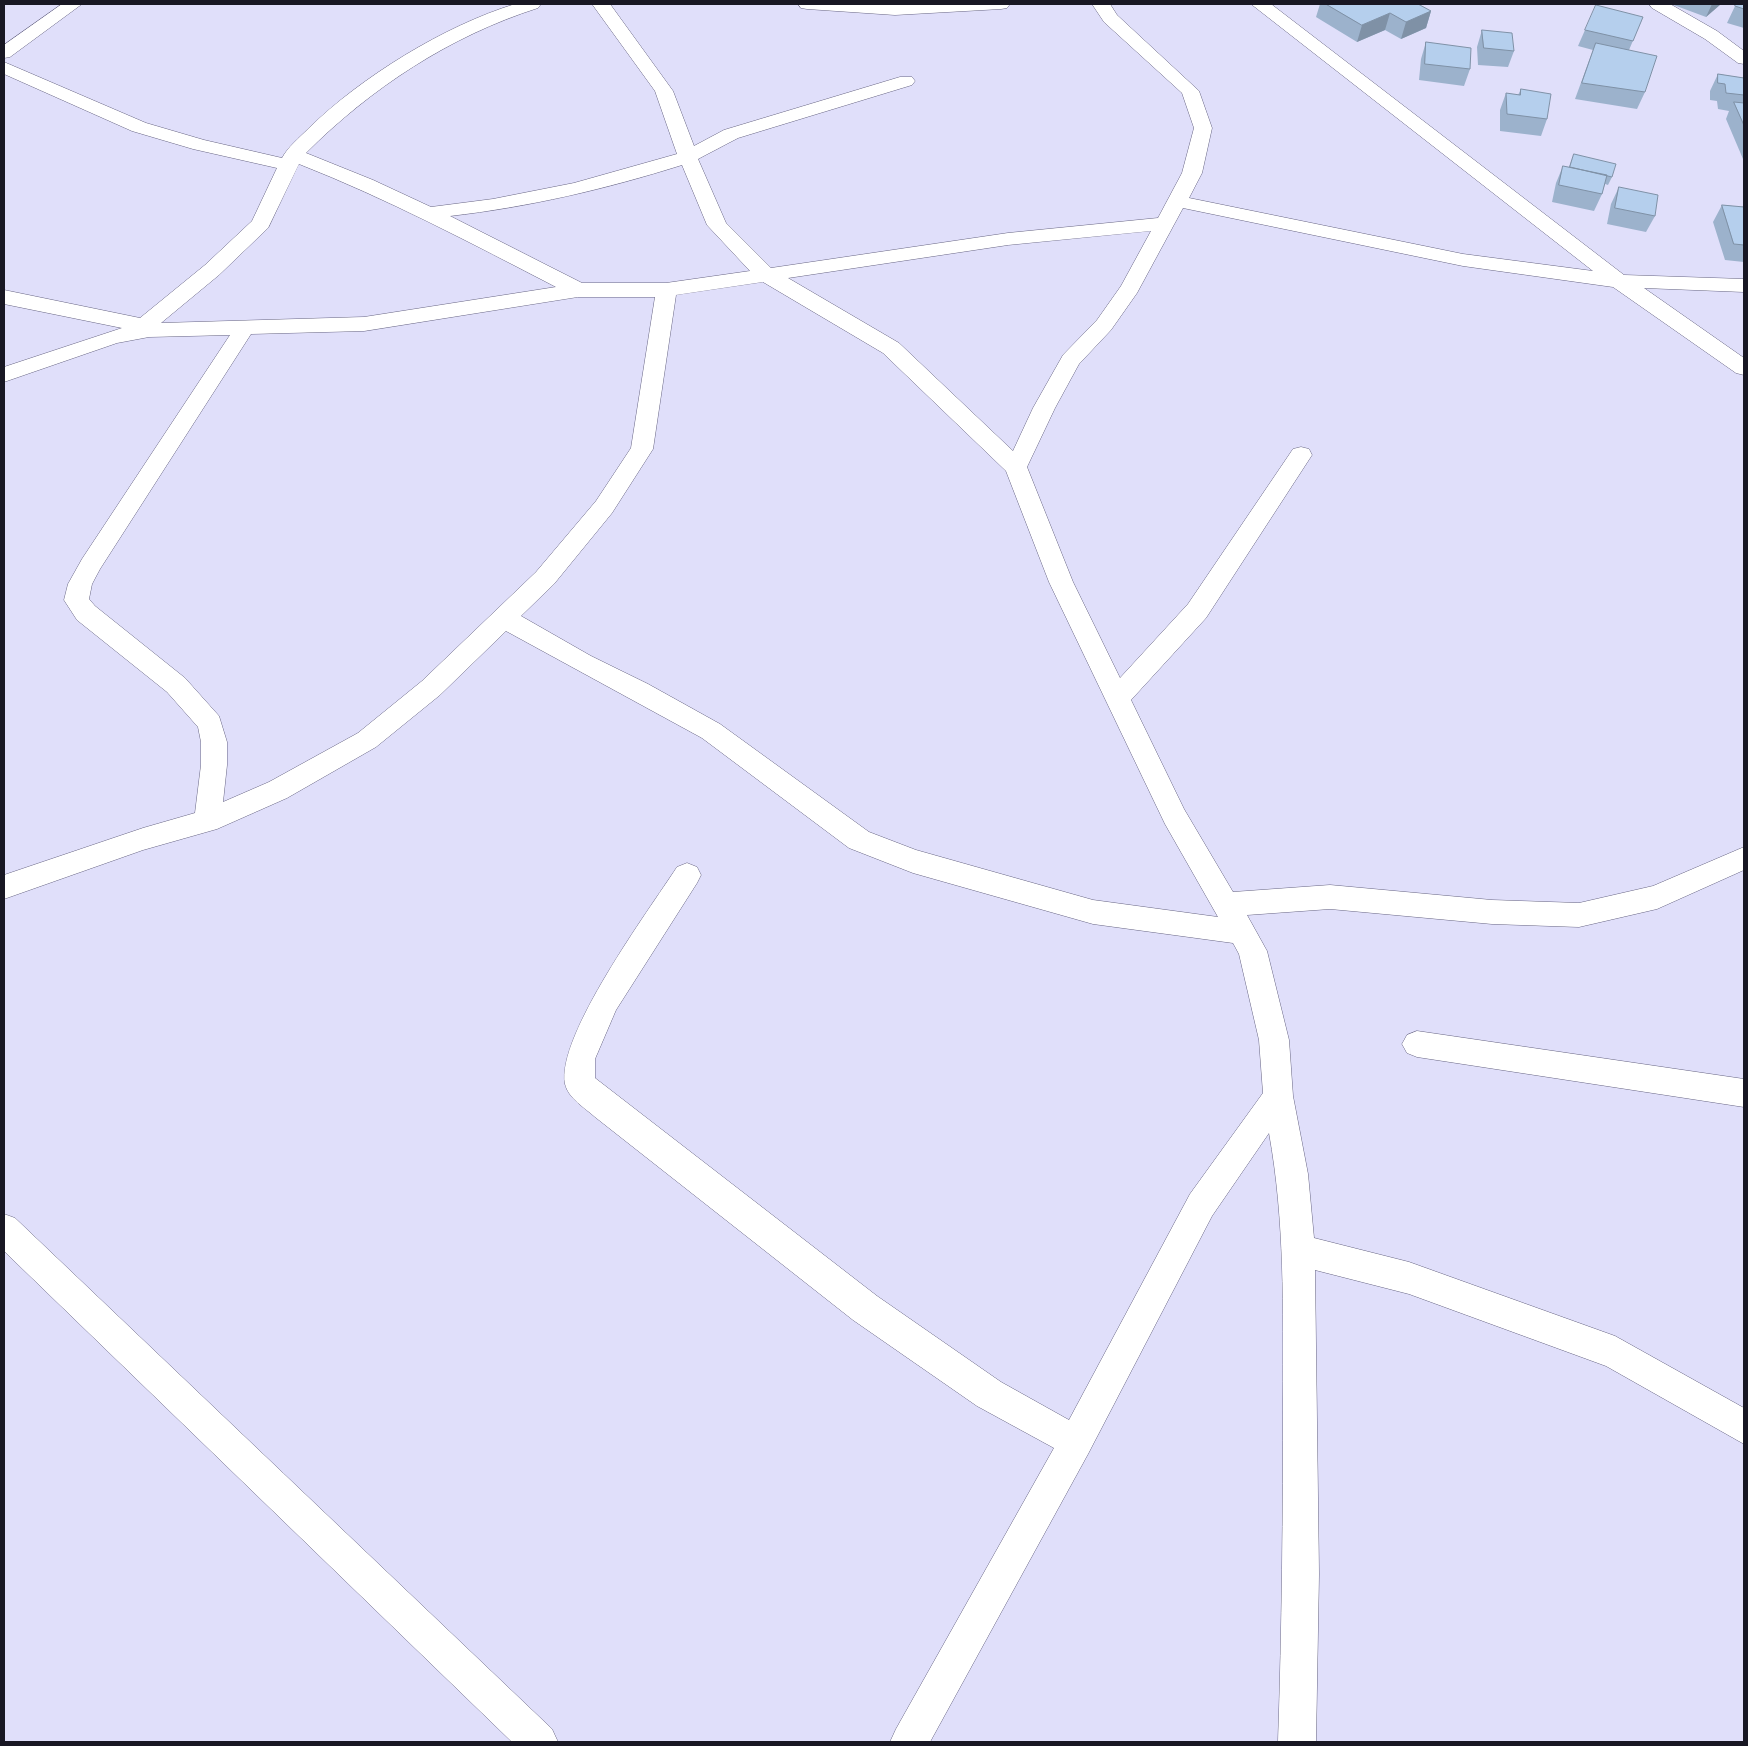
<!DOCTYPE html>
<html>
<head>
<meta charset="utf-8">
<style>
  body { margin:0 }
  #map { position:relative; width:1748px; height:1746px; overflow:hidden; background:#e0dffa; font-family:"Zilla Slab",serif }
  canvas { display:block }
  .frame { position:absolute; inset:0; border:5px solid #181723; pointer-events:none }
</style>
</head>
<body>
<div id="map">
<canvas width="1748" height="1746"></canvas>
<div class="frame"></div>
</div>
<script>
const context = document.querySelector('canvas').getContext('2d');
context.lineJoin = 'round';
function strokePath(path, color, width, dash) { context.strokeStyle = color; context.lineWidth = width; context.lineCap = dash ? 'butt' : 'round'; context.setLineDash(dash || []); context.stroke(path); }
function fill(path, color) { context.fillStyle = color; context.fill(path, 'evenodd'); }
const minor = new Path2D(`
  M62 4H82L10 57 4 58V45Z
  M515 4H541L538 8C450 36 371 88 306 153L373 180 431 207 493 199 574 183 677 154 655 91 592 4H610L673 91 694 146 724 130 900 77H912L915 81 912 85 738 138 698 159 726 223 771 268 1008 233 1158 218 1182 173 1194 128 1182 93 1104 22 1092 4H1110L1117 15 1199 91 1212 128 1202 173 1189 198 1463 254 1593 271 1251 4H1271L1624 275 1744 279V292L1644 288 1744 358V375L1736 373 1613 287 1463 266 1183 208 1137 293 1111 330 1079 364 1055 408 1027 467 1073 582 1120 678 1188 604 1293 449 1301 447 1309 449 1312 455 1206 618 1131 700 1184 809 1233 892 1330 885 1492 900 1579 903 1653 886 1744 847V870L1657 909 1579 927 1492 924 1330 909 1247 915 1267 951 1289 1040 1293 1096 1308 1174 1314 1238 1409 1262 1615 1336 1744 1408V1444L1606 1366 1409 1294 1315 1270 1319 1574 1316 1742H1278C1282 1627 1283 1512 1283 1398 1283 1309 1285 1221 1269 1133L1212 1216 1088 1454 930 1742H890L896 1729 1054 1448 977 1406 853 1320 595 1117C585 1108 568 1098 565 1084 556 1036 649 910 677 867L687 863 697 867 701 875 697 883 616 1010 595 1059V1078L877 1296 1001 1382 1069 1420 1190 1194 1263 1093 1259 1040 1239 954 1233 943 1093 924 913 873 849 848 702 738 506 631 440 695 376 747 287 798 217 829 143 850 4 899V875L143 828 195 813 201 765V742L198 727 167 692 77 620 64 600 68 584 82 559 230 335 149 337 117 343 4 382V367L122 328 4 304V290L140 318 205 265 252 221 277 168 193 149 132 131 4 74V62L146 123 204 140 282 158C288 147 299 138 308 129 361 77 444 26 515 4ZM299 164C388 199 471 243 556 287L364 317 161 323 219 275 268 228ZM682 165 707 225 750 271 666 283H582L450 216C529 207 606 189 682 165ZM1151 231 1121 286 1097 320 1063 355 1033 408 1013 451 899 343 788 278 1008 245ZM763 282 883 353 1006 471 1049 582 1165 824 1218 917 1093 900 916 850 869 832 720 724 648 684 591 656 521 616 554 584 612 513 653 449 676 295ZM578 297H655L631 448 596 501 536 572 422 681 358 733 269 782 223 802 227 765V742L219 716 185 678 95 606 89 599 92 584 100 569 251 334 364 331Z
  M798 4H1010L1007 8 1001 9 895 15 807 9 801 8Z
  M1649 4H1670L1717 31 1744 51V64L1738 63 1705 39 1652 8Z
  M1417 1031 1744 1079V1107L1417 1057 1407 1053 1402 1044 1407 1035Z
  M4 1214 15 1218 552 1729 558 1742H512L4 1251Z`);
strokePath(minor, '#676583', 1);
fill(minor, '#fff');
fill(new Path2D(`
  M1320 4H1418L1431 11 1426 28 1401 39 1385 30 1357 42 1316 17Z
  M1671 4H1721L1706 17Z
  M1736 4H1744V28L1727 23Z
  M1643 17 1629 50 1645 92 1637 109 1575 99 1593 50 1578 46 1585 30Z
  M1482 30 1514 51 1508 67 1478 65 1477 47Z
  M1426 42 1470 69 1464 86 1419 80 1421 59Z
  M1718 74 1744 78V159H1743L1726 119 1729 111 1718 109 1717 101 1710 100V91Z
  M1521 89 1547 119 1541 136 1500 131V110L1506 93 1518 95Z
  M1574 154 1612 177 1608 185 1605 184 1602 194 1594 211 1552 202 1556 183 1563 166 1569 167Z
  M1619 187 1655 216 1646 232 1607 224 1611 204Z
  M1722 205 1744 207V262L1725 260 1713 222Z`), '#9cb2cc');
fill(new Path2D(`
  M1712 4H1721L1706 17Z
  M1431 11 1426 28 1401 39 1406 22Z
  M1390 13 1385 30 1357 42 1362 25Z`), '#7f91a6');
const building = new Path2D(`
  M1326 4H1418L1431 11 1406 22 1390 13 1362 25Z
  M1736 4H1744V9L1735 6Z
  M1596 5 1643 17 1633 41 1585 30Z
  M1482 30 1512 33 1514 51 1484 48Z
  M1426 42 1471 48 1470 69 1425 64Z
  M1596 43 1657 56 1645 92 1582 83Z
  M1718 74 1744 78V95L1726 93 1725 84 1718 83Z
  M1521 89 1551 94 1547 119 1507 114 1506 93 1520 95Z
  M1734 102 1744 103V125Z
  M1574 154 1616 164 1612 177 1570 167Z
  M1563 166 1607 175 1602 194 1559 185Z
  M1619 187 1658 195 1655 216 1615 208Z
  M1722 205 1744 207V245L1734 244Z`);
fill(building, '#b5cfed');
strokePath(building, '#7f91a6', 1);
</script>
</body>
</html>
